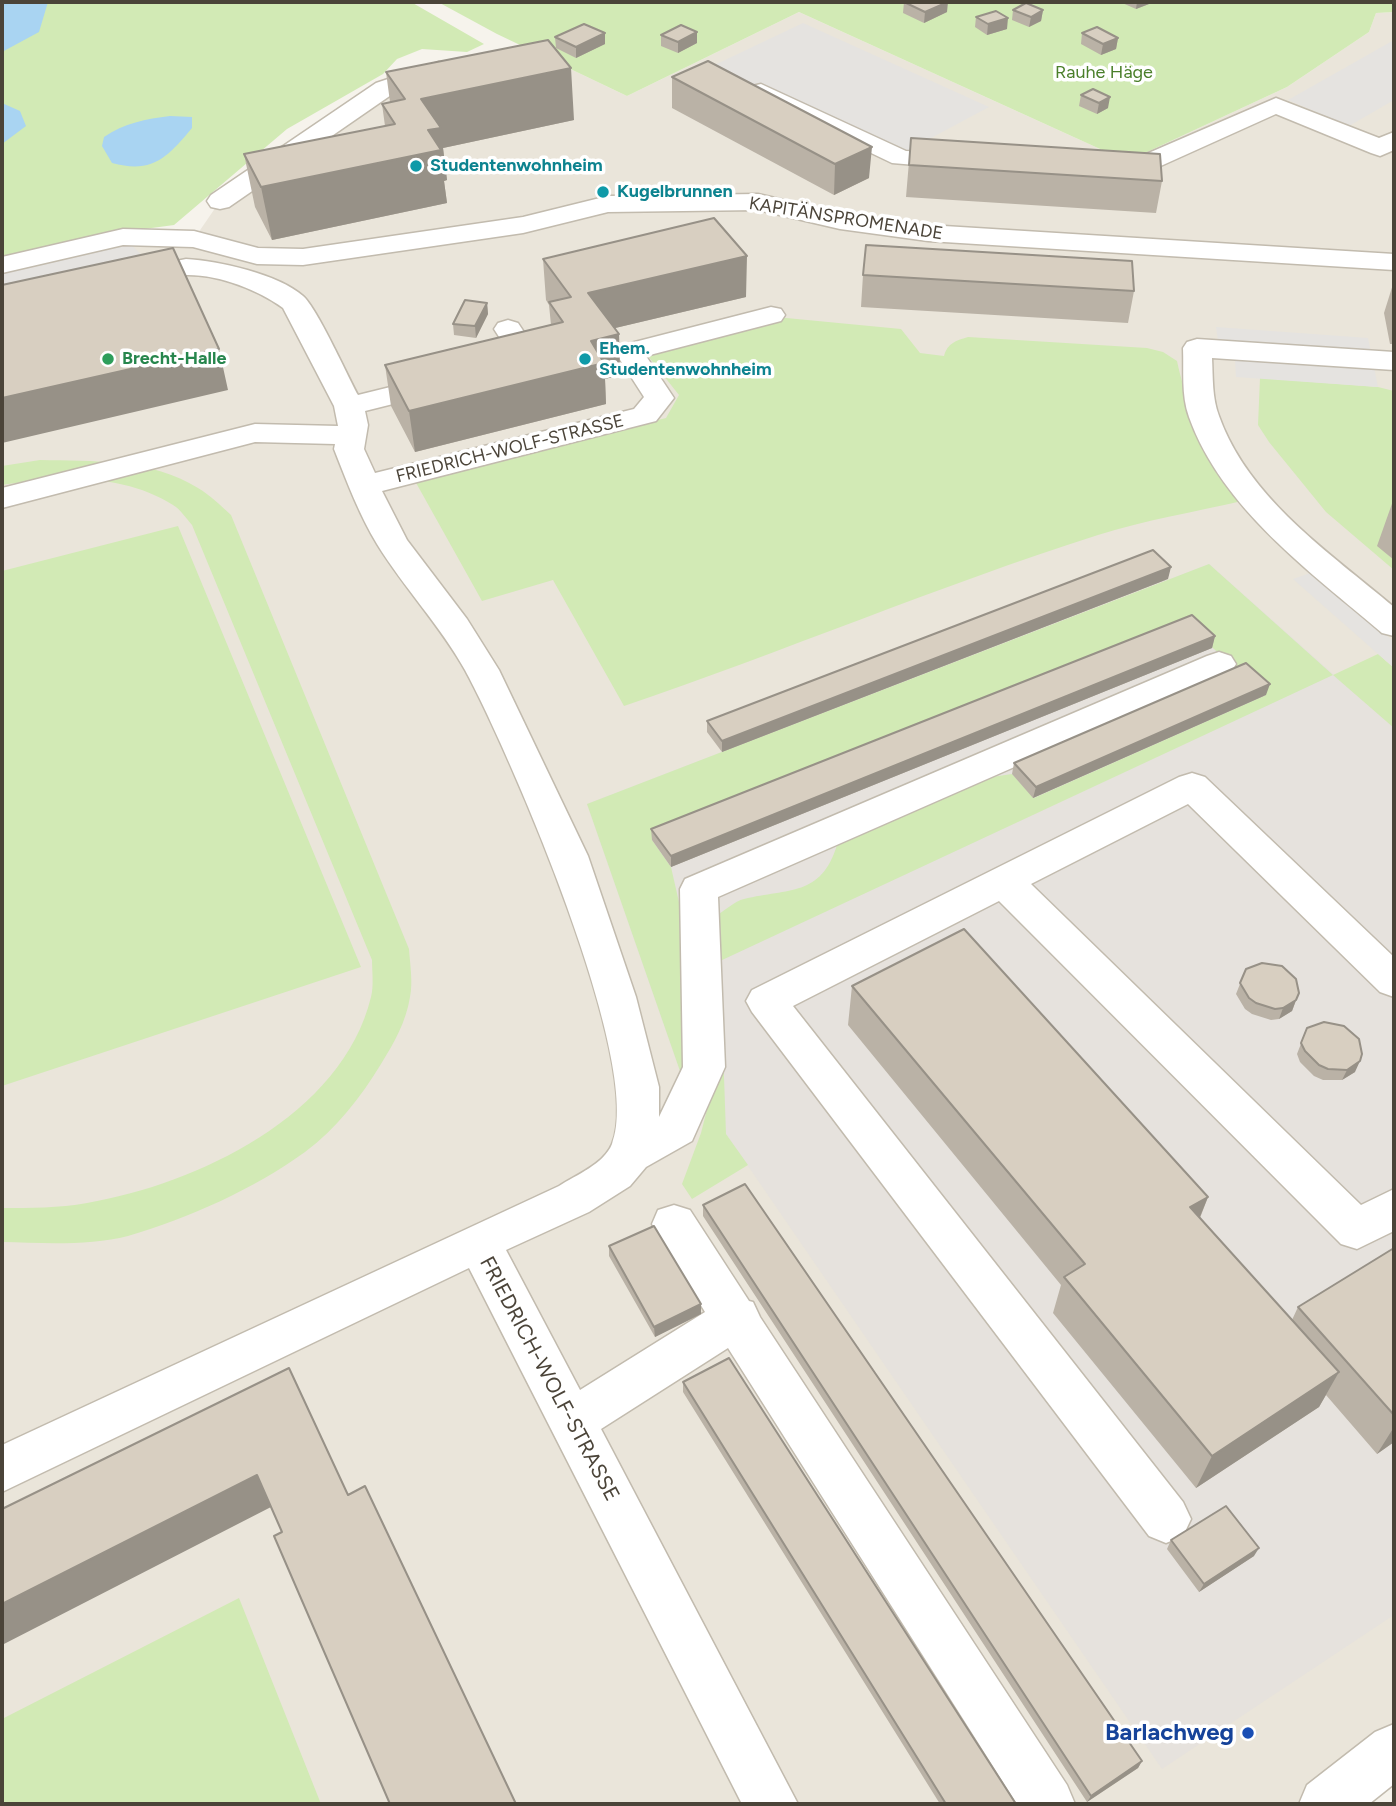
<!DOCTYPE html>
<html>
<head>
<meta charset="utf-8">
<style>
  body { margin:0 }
  #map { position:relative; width:1396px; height:1806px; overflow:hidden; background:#f6f3ec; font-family:Figtree,sans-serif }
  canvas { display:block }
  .frame { position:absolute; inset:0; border:4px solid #4b4439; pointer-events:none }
</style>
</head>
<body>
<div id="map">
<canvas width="1396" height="1806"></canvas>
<div class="frame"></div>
</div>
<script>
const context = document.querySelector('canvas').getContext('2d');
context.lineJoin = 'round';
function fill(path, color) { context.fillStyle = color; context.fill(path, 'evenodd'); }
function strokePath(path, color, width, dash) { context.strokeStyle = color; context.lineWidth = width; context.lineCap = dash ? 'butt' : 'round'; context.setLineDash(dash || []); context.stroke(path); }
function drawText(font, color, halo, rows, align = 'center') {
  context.font = font + ' Figtree,sans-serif'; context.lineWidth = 7; context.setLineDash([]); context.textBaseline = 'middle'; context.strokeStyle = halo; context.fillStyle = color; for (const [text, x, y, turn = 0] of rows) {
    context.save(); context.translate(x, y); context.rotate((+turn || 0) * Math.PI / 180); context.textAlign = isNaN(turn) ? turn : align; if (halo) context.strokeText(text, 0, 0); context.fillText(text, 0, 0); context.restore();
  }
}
fill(new Path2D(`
  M799 12 1111 154 1130 160 1287 87 1369 32 1376 13 1394 12V1751L1326 1804H2V265L123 237 194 239 220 201 385 88 541 55 627 96Z`), '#eae5da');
fill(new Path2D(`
  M1209 564 1394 728V1615L1162 1769 726 1134 680 1071 587 804Z`), '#e6e2dd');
fill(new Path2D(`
  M2 2H411L484 44 467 52 422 49 397 59 383 74 287 129 174 225 100 235 2 259Z
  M438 2H1394V12L1376 13 1369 32 1287 87 1130 160 1111 154 799 12 627 96 497 34Z
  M776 317 901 329 920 353 944 356C948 343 955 341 968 337L1147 348 1163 352 1177 361C1188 415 1214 454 1242 501 1195 512 1145 520 1098 535 938 586 783 652 624 706L553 580 482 601 415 481 666 418 679 395 648 356Z
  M1260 378 1378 387 1394 391V540L1378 546 1394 560V570L1326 512 1269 442 1258 425Z
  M40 460C92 461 152 459 198 488 210 495 221 506 231 515L409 949C410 964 413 982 410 997 406 1022 394 1043 381 1064 361 1097 336 1129 305 1152 254 1189 189 1218 128 1236 90 1246 41 1243 2 1242V1208C30 1208 59 1208 87 1203 197 1184 342 1116 371 997 374 986 372 971 372 960L192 525C186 518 180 509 173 505 123 473 57 476 2 485V466Z
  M178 526 361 967 2 1086V571Z
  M1209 564 1333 675 1378 654 1394 668V728L1333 675 720 961 726 1134 748 1165 692 1199 682 1184 701 1133 716 1074V916C724 911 735 901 744 899 789 888 821 897 837 845L890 812 965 781 1012 774 1034 798 1266 695 1188 626 652 840 671 867 681 911 697 1061 680 1071 587 804Z
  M239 1598 321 1804H2V1719Z`), '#d2eab5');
fill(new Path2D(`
  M803 23 989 107 890 160 704 70Z
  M1394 40V100L1349 126 1288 100Z
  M123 237 169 281 2 317V265Z
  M1216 327 1368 338 1378 387 1236 377 1234 344 1218 341Z
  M1313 572 1394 642V668L1293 579Z`), '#e5e3e0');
fill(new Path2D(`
  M2 2H48L39 32 2 52Z
  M2 103 20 111 26 126 2 144Z
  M170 116 192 117V128C167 158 152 174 112 163L102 146 104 137C124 123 146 119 170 116Z`), '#a9d4f2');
const minor = new Path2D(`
  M439 62 447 64 451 69 447 74 394 93 229 207 220 209 211 207 207 201 211 195 376 83Z
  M761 84 906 151 962 153 971 156 975 161 971 166 962 169 892 163 752 96 749 91 752 86Z
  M1276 98 1379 138 1394 132V150L1380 156 1371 153 1276 114 1143 174 1134 177 1104 173 1100 168 1104 163 1130 161Z
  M758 194 840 213 928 225 1394 254V270L928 241 840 229 758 210 608 212 523 233 303 265 257 264 193 247 123 245 2 273V257L123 229 194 231 258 248 303 249 523 217 608 196Z
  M186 259C219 261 278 274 303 296 317 308 347 375 358 395L439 375 449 378 454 384 449 390 365 411 368 425 364 449 375 473 634 409 644 397 615 352 619 346 771 307 781 309 785 315 781 321 646 356 674 398 656 421 382 491 407 540 467 619 499 670 588 856 636 997 659 1087V1117L683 1067 680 889 685 879 1207 656 1219 652 1231 656 1236 664 1231 672 718 897 725 1067 692 1141 646 1167 630 1186 589 1212 506 1250 580 1390 705 1312 652 1224 658 1210 674 1205 690 1210 749 1301 753 1302 760 1317 1067 1785 1075 1804H1017L728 1348 601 1429 798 1804H742L469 1268 2 1492V1445L559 1186C576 1175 604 1164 612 1144 646 1066 508 749 465 670 440 625 404 588 377 544 359 514 347 482 334 449L335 444 255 442 2 508V488L255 424 338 426 334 406 283 308C255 288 210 271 175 276 157 279 140 288 122 284L118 278 122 272Z
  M508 320 518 323 544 362 539 368 529 371 519 368 494 329 498 323Z
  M1197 339 1394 352V370L1212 358C1213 377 1212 398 1219 416 1248 498 1330 553 1394 607V636L1382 633C1311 572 1222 509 1189 417 1181 395 1184 370 1183 348L1187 342Z
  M1192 773 1205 777 1394 957V997L1380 992 1188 804 1031 884 1361 1205 1394 1189V1231L1357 1249 1341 1244 999 901 793 1006 1183 1502 1191 1519 1183 1536 1166 1543 1149 1536 752 1012 746 1001 752 990 1179 777Z
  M1394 1724V1784L1369 1804H1299L1307 1785 1375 1732Z`);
strokePath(minor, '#c2bbae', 3);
fill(minor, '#fff');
fill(new Path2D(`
  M904 2 947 12 924 23 903 13Z
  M1120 2H1149V4L1136 9Z
  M1013 10H1043L1041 21 1029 27 1012 20Z
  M976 17 1007 29 987 35 975 27Z
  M605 33V44L576 58 556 48 555 37Z
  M1082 33 1118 38 1116 49 1101 55 1081 44Z
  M661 35 697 43 678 53 661 46Z
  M386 72 574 120 443 148 447 180 444 181 447 203 272 240 255 207 244 154 385 126 382 104 390 102Z
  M672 77 869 178 834 195 672 108Z
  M1081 95 1108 108 1097 114 1079 106Z
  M911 138 1162 181 1156 213 906 197Z
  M543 259 746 297 615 328 619 334 620 375 605 379 606 404 415 452 391 406 385 365 551 325 549 305 546 300Z
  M863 275 1134 291 1128 323 861 307Z
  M1394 281V344H1390L1384 313Z
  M487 303 488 314 476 338 454 335 453 324Z
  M1394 498V560L1377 546Z
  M1168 579 722 752 707 732V721Z
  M1215 636 1212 648 671 867 652 840 651 829Z
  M1266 695 1033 798 1012 774 1014 763Z
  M1246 969 1299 993 1292 1011 1279 1019 1271 1020 1252 1014 1245 1009 1236 994Z
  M852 986 1208 1197 1200 1218 1292 1320 1298 1307 1394 1248V1442L1377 1454 1326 1395 1319 1407 1196 1488 1053 1313 1061 1285 848 1025Z
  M1307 1028 1355 1072 1342 1080H1323L1314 1076 1300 1062 1297 1054Z
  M703 1205 1142 1761 1138 1768 1087 1802 703 1216Z
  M609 1246 701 1304V1314L655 1337 609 1256Z
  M683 1382 1016 1804H940L683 1392Z
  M1171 1540 1254 1556 1199 1592 1167 1549Z`), '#bab2a6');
fill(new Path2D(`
  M948 2 947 12 924 23 925 12Z
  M1137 2H1149V4L1136 9Z
  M1043 10 1041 21 1029 27 1031 17Z
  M1008 18 1007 29 987 35 988 24Z
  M697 32V43L678 53V42Z
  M605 33V44L576 58V47Z
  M1118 38 1116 49 1101 55 1103 44Z
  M571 68 574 120 443 148 447 180 444 181 447 203 272 240 261 187 431 152 421 99Z
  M1110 97 1108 108 1097 114 1099 103Z
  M872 147 869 178 834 195 835 164Z
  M747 256 746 297 590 334 588 293Z
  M487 303 488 314 476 338 475 326Z
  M619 334 620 375 605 379 606 404 415 452 409 411 591 341Z
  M219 349 228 390 2 443V398Z
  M1171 567 1168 579 722 752V741Z
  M1215 636 1212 648 671 867V856Z
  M1270 684 1266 695 1033 798 1036 787Z
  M1296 1000 1292 1011 1279 1019 1283 1008Z
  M1360 1061 1355 1072 1342 1080 1347 1070Z
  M1208 1197 1193 1234 1190 1207Z
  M701 1304V1314L655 1337 654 1327Z
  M1339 1372 1319 1407 1196 1488 1212 1456Z
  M1394 1427V1442L1377 1454Z
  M257 1475 271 1507 2 1645V1604Z
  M1259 1548 1254 1556 1199 1592 1204 1584Z
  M1142 1761 1138 1768 1087 1802 1091 1796Z`), '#979187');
const building = new Path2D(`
  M904 2H948L925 12Z
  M1026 3 1043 10 1031 17 1013 10Z
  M996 11 1008 18 988 24 976 17Z
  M584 24 605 33 576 47 555 37Z
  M681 25 697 32 678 42 661 35Z
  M1097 27 1118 38 1103 44 1082 33Z
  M548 40 571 68 421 99 441 128 428 130 441 150 261 187 244 154 395 124 382 104 405 99 386 72Z
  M708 61 872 147 835 164 672 77Z
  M1093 89 1110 97 1099 103 1081 95Z
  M911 138 1160 154 1162 181 909 165Z
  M714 218 747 256 588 293 619 334 591 341 604 363 409 411 385 365 563 322 549 302 571 297 543 259Z
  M866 245 1132 261 1134 291 863 275Z
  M173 248 219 349 2 398V285Z
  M465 300 487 303 475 326 453 324Z
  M1153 550 1171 567 722 741 707 721Z
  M1192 615 1215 636 671 856 651 829Z
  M1246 663 1270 684 1036 787 1014 763Z
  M964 929 1208 1197 1190 1207 1339 1372 1212 1456 1064 1277 1085 1264 852 986Z
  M1262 963 1282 966 1296 979 1299 993 1296 1000 1283 1008 1275 1009 1256 1003 1249 998 1240 983 1246 969Z
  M1324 1022 1344 1026 1359 1039 1362 1054 1360 1061 1347 1070 1328 1069 1319 1065 1305 1051 1301 1043 1307 1028Z
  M745 1184 1142 1761 1091 1796 703 1205Z
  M654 1226 701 1304 654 1327 609 1246Z
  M1394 1248V1415L1298 1307Z
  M729 1358 1016 1804H946L683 1382Z
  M289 1368 348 1495 365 1486 516 1804H390L274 1536 282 1532 257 1475 2 1604V1509Z
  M1226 1506 1259 1548 1204 1584 1171 1540Z`);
fill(building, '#d8cfc1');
strokePath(building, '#979187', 2);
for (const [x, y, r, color] of [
  [416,166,7,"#0f9aa8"],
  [603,192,7,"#0f9aa8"],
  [108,359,7,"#2e9e5b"],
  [585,359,7,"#0f9aa8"],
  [1248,1733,7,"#1a4fb4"]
]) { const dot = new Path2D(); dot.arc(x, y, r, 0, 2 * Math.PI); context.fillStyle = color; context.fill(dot); strokePath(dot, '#fff', 2.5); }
drawText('18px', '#4a7f2a', '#fff', [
  ["Rauhe Häge",1104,73]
]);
drawText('bold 18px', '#0d838f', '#fff', [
  ["Studentenwohnheim",430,166],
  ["Kugelbrunnen",617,192],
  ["Ehem.",599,349],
  ["Studentenwohnheim",599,370]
], 'left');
drawText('18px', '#4b4439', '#fff', [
  ["KAPITÄNSPROMENADE",846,219,9],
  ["FRIEDRICH-WOLF-STRASSE",510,449,-14]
]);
drawText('bold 18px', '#27864d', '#fff', [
  ["Brecht-Halle",122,359]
], 'left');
drawText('21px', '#4b4439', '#fff', [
  ["FRIEDRICH-WOLF-STRASSE",549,1379,62]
]);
drawText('bold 24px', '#164399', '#fff', [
  ["Barlachweg",1234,1733]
], 'right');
</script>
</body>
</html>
